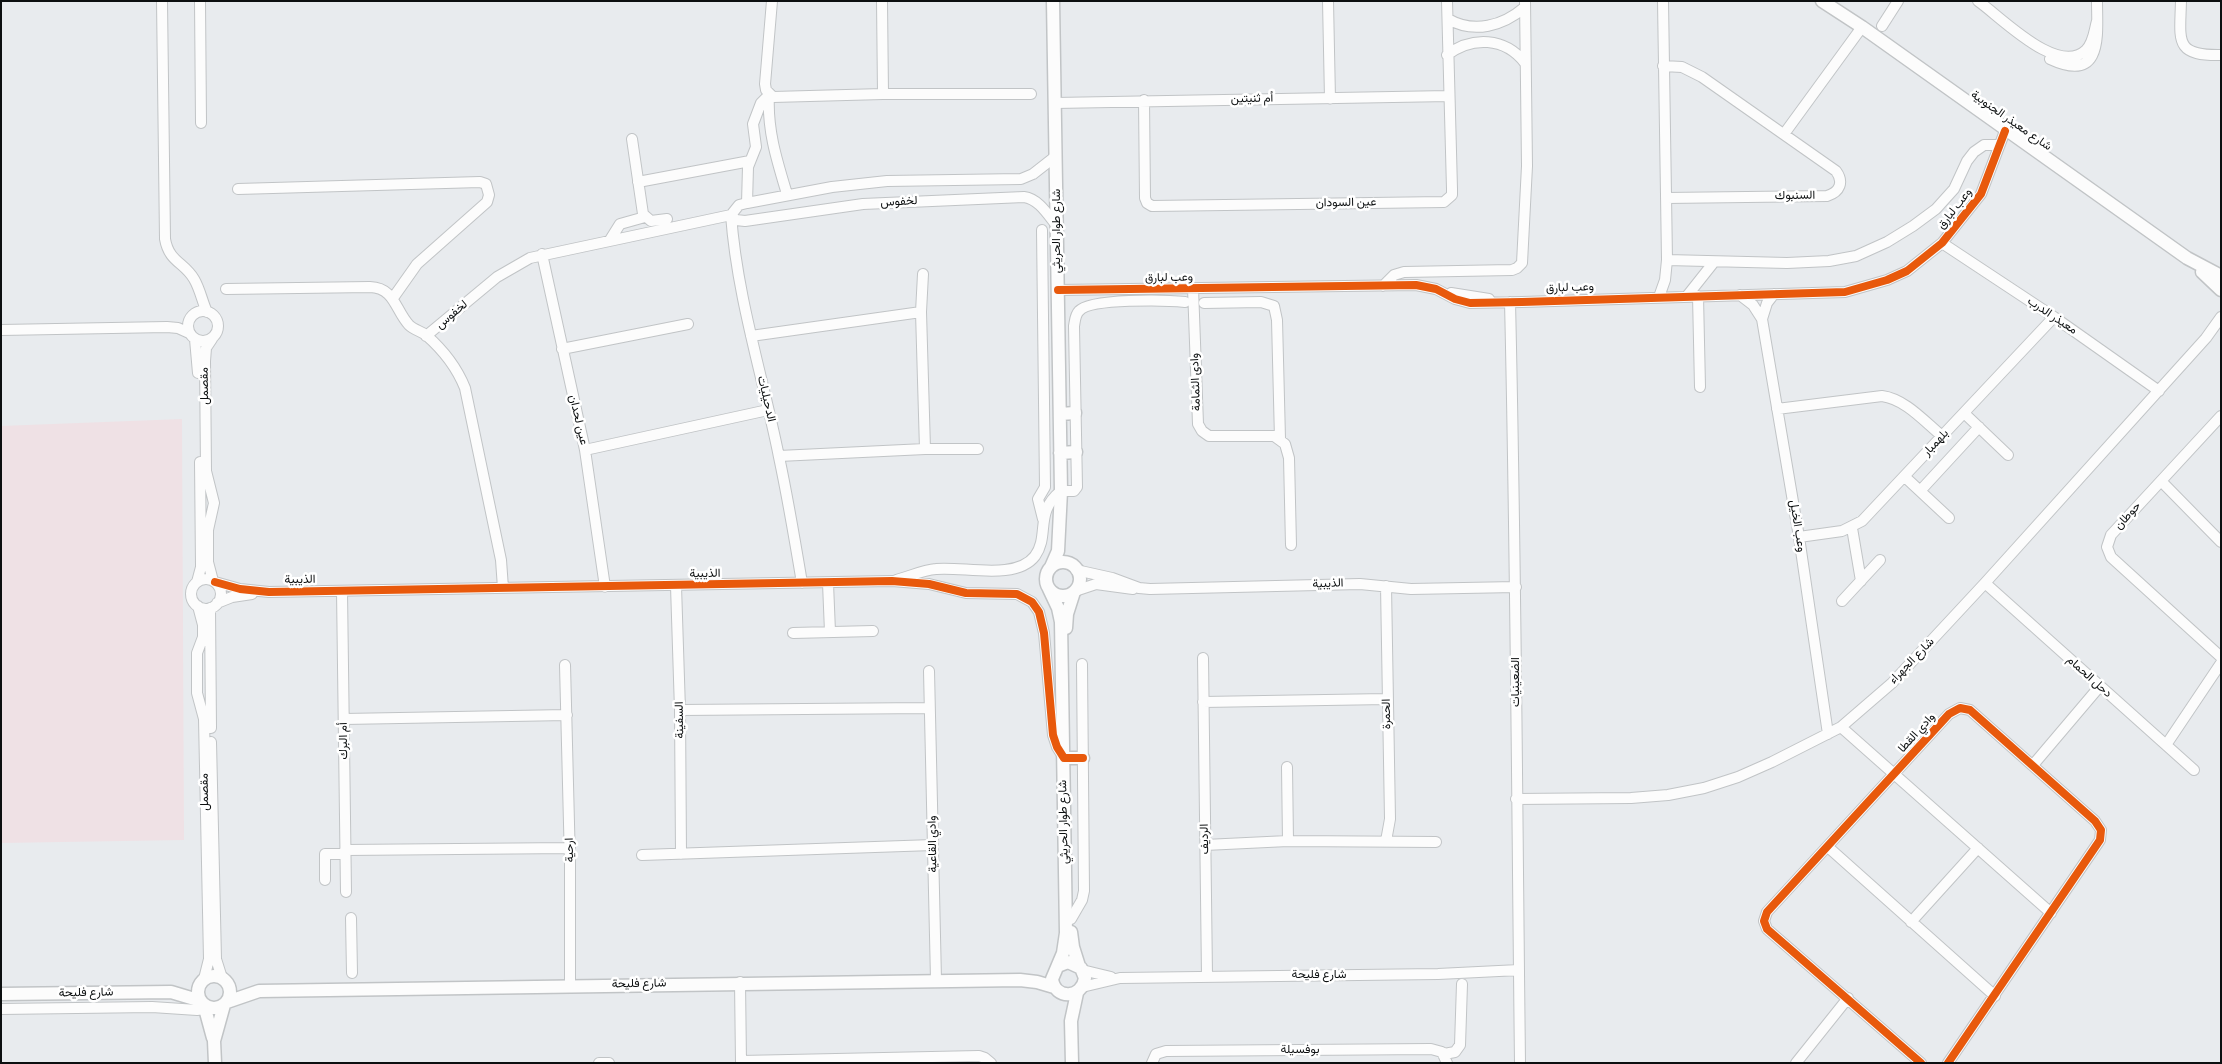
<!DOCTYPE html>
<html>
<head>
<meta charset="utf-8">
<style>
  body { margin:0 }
  #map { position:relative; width:2222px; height:1064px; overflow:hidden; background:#e8ebee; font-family:"Titillium Web",sans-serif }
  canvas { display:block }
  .frame { position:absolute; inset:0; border:2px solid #0c0f10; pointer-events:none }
</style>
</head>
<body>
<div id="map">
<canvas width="2222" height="1064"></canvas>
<div class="frame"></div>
</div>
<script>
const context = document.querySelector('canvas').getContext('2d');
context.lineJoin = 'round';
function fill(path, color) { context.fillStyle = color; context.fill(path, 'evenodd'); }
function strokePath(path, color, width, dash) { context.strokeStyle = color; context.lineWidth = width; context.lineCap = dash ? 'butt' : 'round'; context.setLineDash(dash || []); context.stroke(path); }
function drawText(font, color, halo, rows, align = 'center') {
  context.font = font + ' "Titillium Web",Vazirmatn,sans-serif'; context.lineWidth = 5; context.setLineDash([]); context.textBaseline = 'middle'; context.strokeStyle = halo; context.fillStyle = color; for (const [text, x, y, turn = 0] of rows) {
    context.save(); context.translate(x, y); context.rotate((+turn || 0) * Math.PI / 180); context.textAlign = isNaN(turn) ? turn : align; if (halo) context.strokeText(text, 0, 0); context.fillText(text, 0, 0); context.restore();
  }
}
fill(new Path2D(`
  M182 419 184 840 1 843V426Z`), '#efe1e5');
const minor = new Path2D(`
  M162 1 165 239C169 262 184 262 194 279 200 289 202 301 207 312
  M200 1 201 123
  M772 1 765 84 766 90 773 97 883 94H1031
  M882 1 883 94
  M1328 1 1330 99
  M1978 1C2001 17 2058 77 2086 50 2094 42 2094 31 2097 21
  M2181 1C2180 41 2174 56 2221 55
  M1448 19C1474 34 1503 26 1525 7
  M1882 26 1898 1
  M1447 55C1472 36 1505 37 1525 63
  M2050 59C2104 84 2097 34 2097 1
  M1663 66 1682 67 1702 77 1836 171C1844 182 1840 192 1827 196L1666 198
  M769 95C767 130 777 161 787 194
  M1144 100 1145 198 1147 203 1152 206 1444 202 1452 195V189L1447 1
  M1055 103 1449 96
  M1784 134 1862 27
  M632 139 643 214 651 221 667 219
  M638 182 750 161
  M238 189 480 182 486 184 489 195 487 202 417 264 393 298
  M747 203 748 167 756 147 753 124 761 103 769 95
  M731 215C737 297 763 377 779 457 788 499 795 541 802 583
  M731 215 736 220 745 221 863 204 1024 197C1039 199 1048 215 1057 226
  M1042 230 1045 487 1038 499 1043 519
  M610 240 620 224 645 217
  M1942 243 2054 317 2159 391
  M542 254 585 450 605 587
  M1667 260 1787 263 1829 261 1856 256 1887 242 1913 226 1936 209 1954 189 1967 161 1974 152 1984 145H1999
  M923 274 921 312 925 449
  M1383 286 1394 275 1404 272 1512 270 1517 268 1522 263 1527 166 1525 1
  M1193 288 1198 424 1202 431 1209 436H1274L1285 444 1289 458 1291 545
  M226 289 370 287C395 288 395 310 409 325 414 330 421 331 426 335 442 349 457 368 465 388L501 560 503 588
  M1058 290 1416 285 1436 289 1455 299 1470 303 1522 302 1845 292 1887 280 1907 271 1942 243 1981 194 2005 131
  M1451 293 1489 299
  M1740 295 1753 305 1762 319 1799 537 1828 734
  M1687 296 1714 262
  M1698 296 1700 387
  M1659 297 1665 280 1667 260 1663 1
  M1510 302C1516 555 1517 809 1520 1063
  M1204 303 1261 302 1274 306 1277 320 1280 439
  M188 326a15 15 0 1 1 30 0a15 15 0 1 1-30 0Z
  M1762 319 1767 303 1774 294
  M1 330 167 327 178 328 189 333
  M426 336 497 277 530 258 731 215 739 205 747 203 832 187 887 181 1021 179 1033 174 1056 156
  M751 336 921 312
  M195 339 198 373
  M212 339 206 348 205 361 206 471 214 503 208 530V562L213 581
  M562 349 688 324
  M1777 409 1882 396C1905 399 1924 421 1942 436
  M1964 413 2008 455
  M2221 416 2111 535 2107 547 2111 557 2221 657
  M585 450 768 410
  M779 456 925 449H978
  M1905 477 1949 518
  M2161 481 2221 542
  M1920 491 1979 427
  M1852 528 1861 581
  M1799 537 1842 531 1862 521 2054 317
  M1076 570 1112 578 1139 588 1150 589 1360 584 1411 589 1516 587
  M191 594a15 15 0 1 1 30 0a15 15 0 1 1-30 0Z
  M896 580C909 577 922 570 936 569 963 566 1016 581 1035 556 1050 535 1034 512 1061 491H1074L1077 487 1074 326C1075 321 1075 315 1079 311 1090 298 1167 300 1185 302
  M197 582 201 567 200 462
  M215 582 240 589 269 592 892 581 929 584 966 593 1017 594 1032 602 1039 612 1044 633 1053 735 1057 747 1064 758
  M828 583 830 632
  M1985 583 2194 770
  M676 586 680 710 681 854
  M1386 586 1390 819 1386 841
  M342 591 346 892
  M1075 591 1096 584 1133 589
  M1842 601 1880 560
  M217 603 232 597 252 594
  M198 606 203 625V637L197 653V693L204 719 209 959 204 979
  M210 608 211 728
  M793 633 873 631
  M1203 658 1207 976
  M565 665 570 863V985
  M929 671 936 980
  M1203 702 1387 699
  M680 710 929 708
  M344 719 567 715
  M1841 727 2051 913
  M211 742 216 959 222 978
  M2166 745 2221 663
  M2033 765 2100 686
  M1287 767 1288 841
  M1516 799 1631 798 1668 795 1704 788 1738 777 1772 762 1841 727 1892 683 1985 583 2206 338 2221 317
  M1205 845 1288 841 1436 842
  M1828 847 1995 996
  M345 850 570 848
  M642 855 933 845
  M325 880V854H345
  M351 918 352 973
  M1071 919 1082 900 1084 891 1082 664
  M1911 922 1978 848
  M1082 970 1111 977
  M740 982 741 1063
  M1082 987 1120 978 1438 974 1519 970
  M1 1009 152 1007 197 1010 212 1008
  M1444 1054 1455 1052 1460 1045 1462 984
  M741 1061 979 1056 985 1058 991 1063
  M599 1063H609
  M1152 1063 1156 1054 1166 1051 1431 1049 1442 1052 1447 1063
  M1796 1063 1848 998
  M1921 1063 1767 929 1764 921 1767 912 1949 714 1960 708 1970 710 2095 821 2101 830 2100 840 1948 1063`);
const tertiary = new Path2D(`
  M1822 1 1862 27 2187 258 2221 276
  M2202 272 2221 290
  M1060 414 1075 413
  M1060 453 1076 452
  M1046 579a17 17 0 1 1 34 0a17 17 0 1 1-34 0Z
  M1051 567 1058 551 1061 491 1053 1
  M1049 589 1058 608 1061 622 1066 933 1063 953 1052 979C1055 1000 1082 999 1085 978L1081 968 1068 962 1058 966
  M1066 628 1067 614 1074 592
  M1064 758H1083
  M1071 932 1073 947 1079 966
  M198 992a16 16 0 1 1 32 0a16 16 0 1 1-32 0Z
  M1 994 171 992 201 1001
  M227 1002 259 991 1020 980 1037 982 1054 987
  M204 1005 213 1038
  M215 1063 214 1041 224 1005
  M1072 1063 1071 1021 1077 993`);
strokePath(minor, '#c1c4c6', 12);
strokePath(tertiary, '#c1c4c6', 15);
strokePath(minor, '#fcfcfc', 10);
strokePath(tertiary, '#fcfcfc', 12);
strokePath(new Path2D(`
  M1058 290 1416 285 1436 289 1455 299 1470 303 1522 302 1845 292 1887 280 1907 271 1942 243 1981 194 2005 131
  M215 582 240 589 269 592 892 581 929 584 966 593 1017 594 1032 602 1039 612 1044 633 1053 735 1057 747 1064 758H1083
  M1921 1063 1767 929 1764 921 1767 912 1949 714 1960 708 1970 710 2095 821 2101 830 2100 840 1948 1063`), '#e8590c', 8);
drawText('12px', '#0c0f10', '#fff', [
  ["أم ثنيتين",1252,99,-1],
  ["شارع معيذر الجنوبية",2011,121,35],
  ["السنبوك",1795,196,-1],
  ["لخفوس",899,202,-3],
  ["عين السودان",1346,203,-1],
  ["وعب لبارق",1955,209,-52],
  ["شارع طوار الحريثي",1057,231,-90],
  ["وعب لبارق",1169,278,-1],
  ["وعب لبارق",1570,288,-2],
  ["لخفوس",452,315,-40],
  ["معيذر الدرب",2052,316,34],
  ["وادى الثمامة",1196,382,-92],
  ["مقصمل",205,386,-91],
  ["الدحيليات",766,399,77],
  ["عين لحدان",578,420,77],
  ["بلهمبار",1936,443,-47],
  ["حوطان",2128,516,-48],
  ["وعب الخيل",1797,526,81],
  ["الذيبية",705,574,-1],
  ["الذيبية",300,580,-1],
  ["الذيبية",1328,584,-2],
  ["شارع الجهراء",1912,661,-46],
  ["دحل الحمام",2089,677,42],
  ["الضعينيات",1516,682,-90],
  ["الحمرة",1387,714,-91],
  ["السفينة",680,720,-91],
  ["وادي القطا",1917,733,-48],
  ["أم البرك",344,741,-91],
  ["مقصمل",205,792,-91],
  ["شارع طوار الحريثي",1064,822,-91],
  ["الرديف",1205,839,-91],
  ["وادي القاعية",933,844,-91],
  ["ارحية",570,850,-91],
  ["شارع فليحة",1319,975],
  ["شارع فليحة",639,984,-1],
  ["شارع فليحة",86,993,-1],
  ["بوفسيلة",1300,1050]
]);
</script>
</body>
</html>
